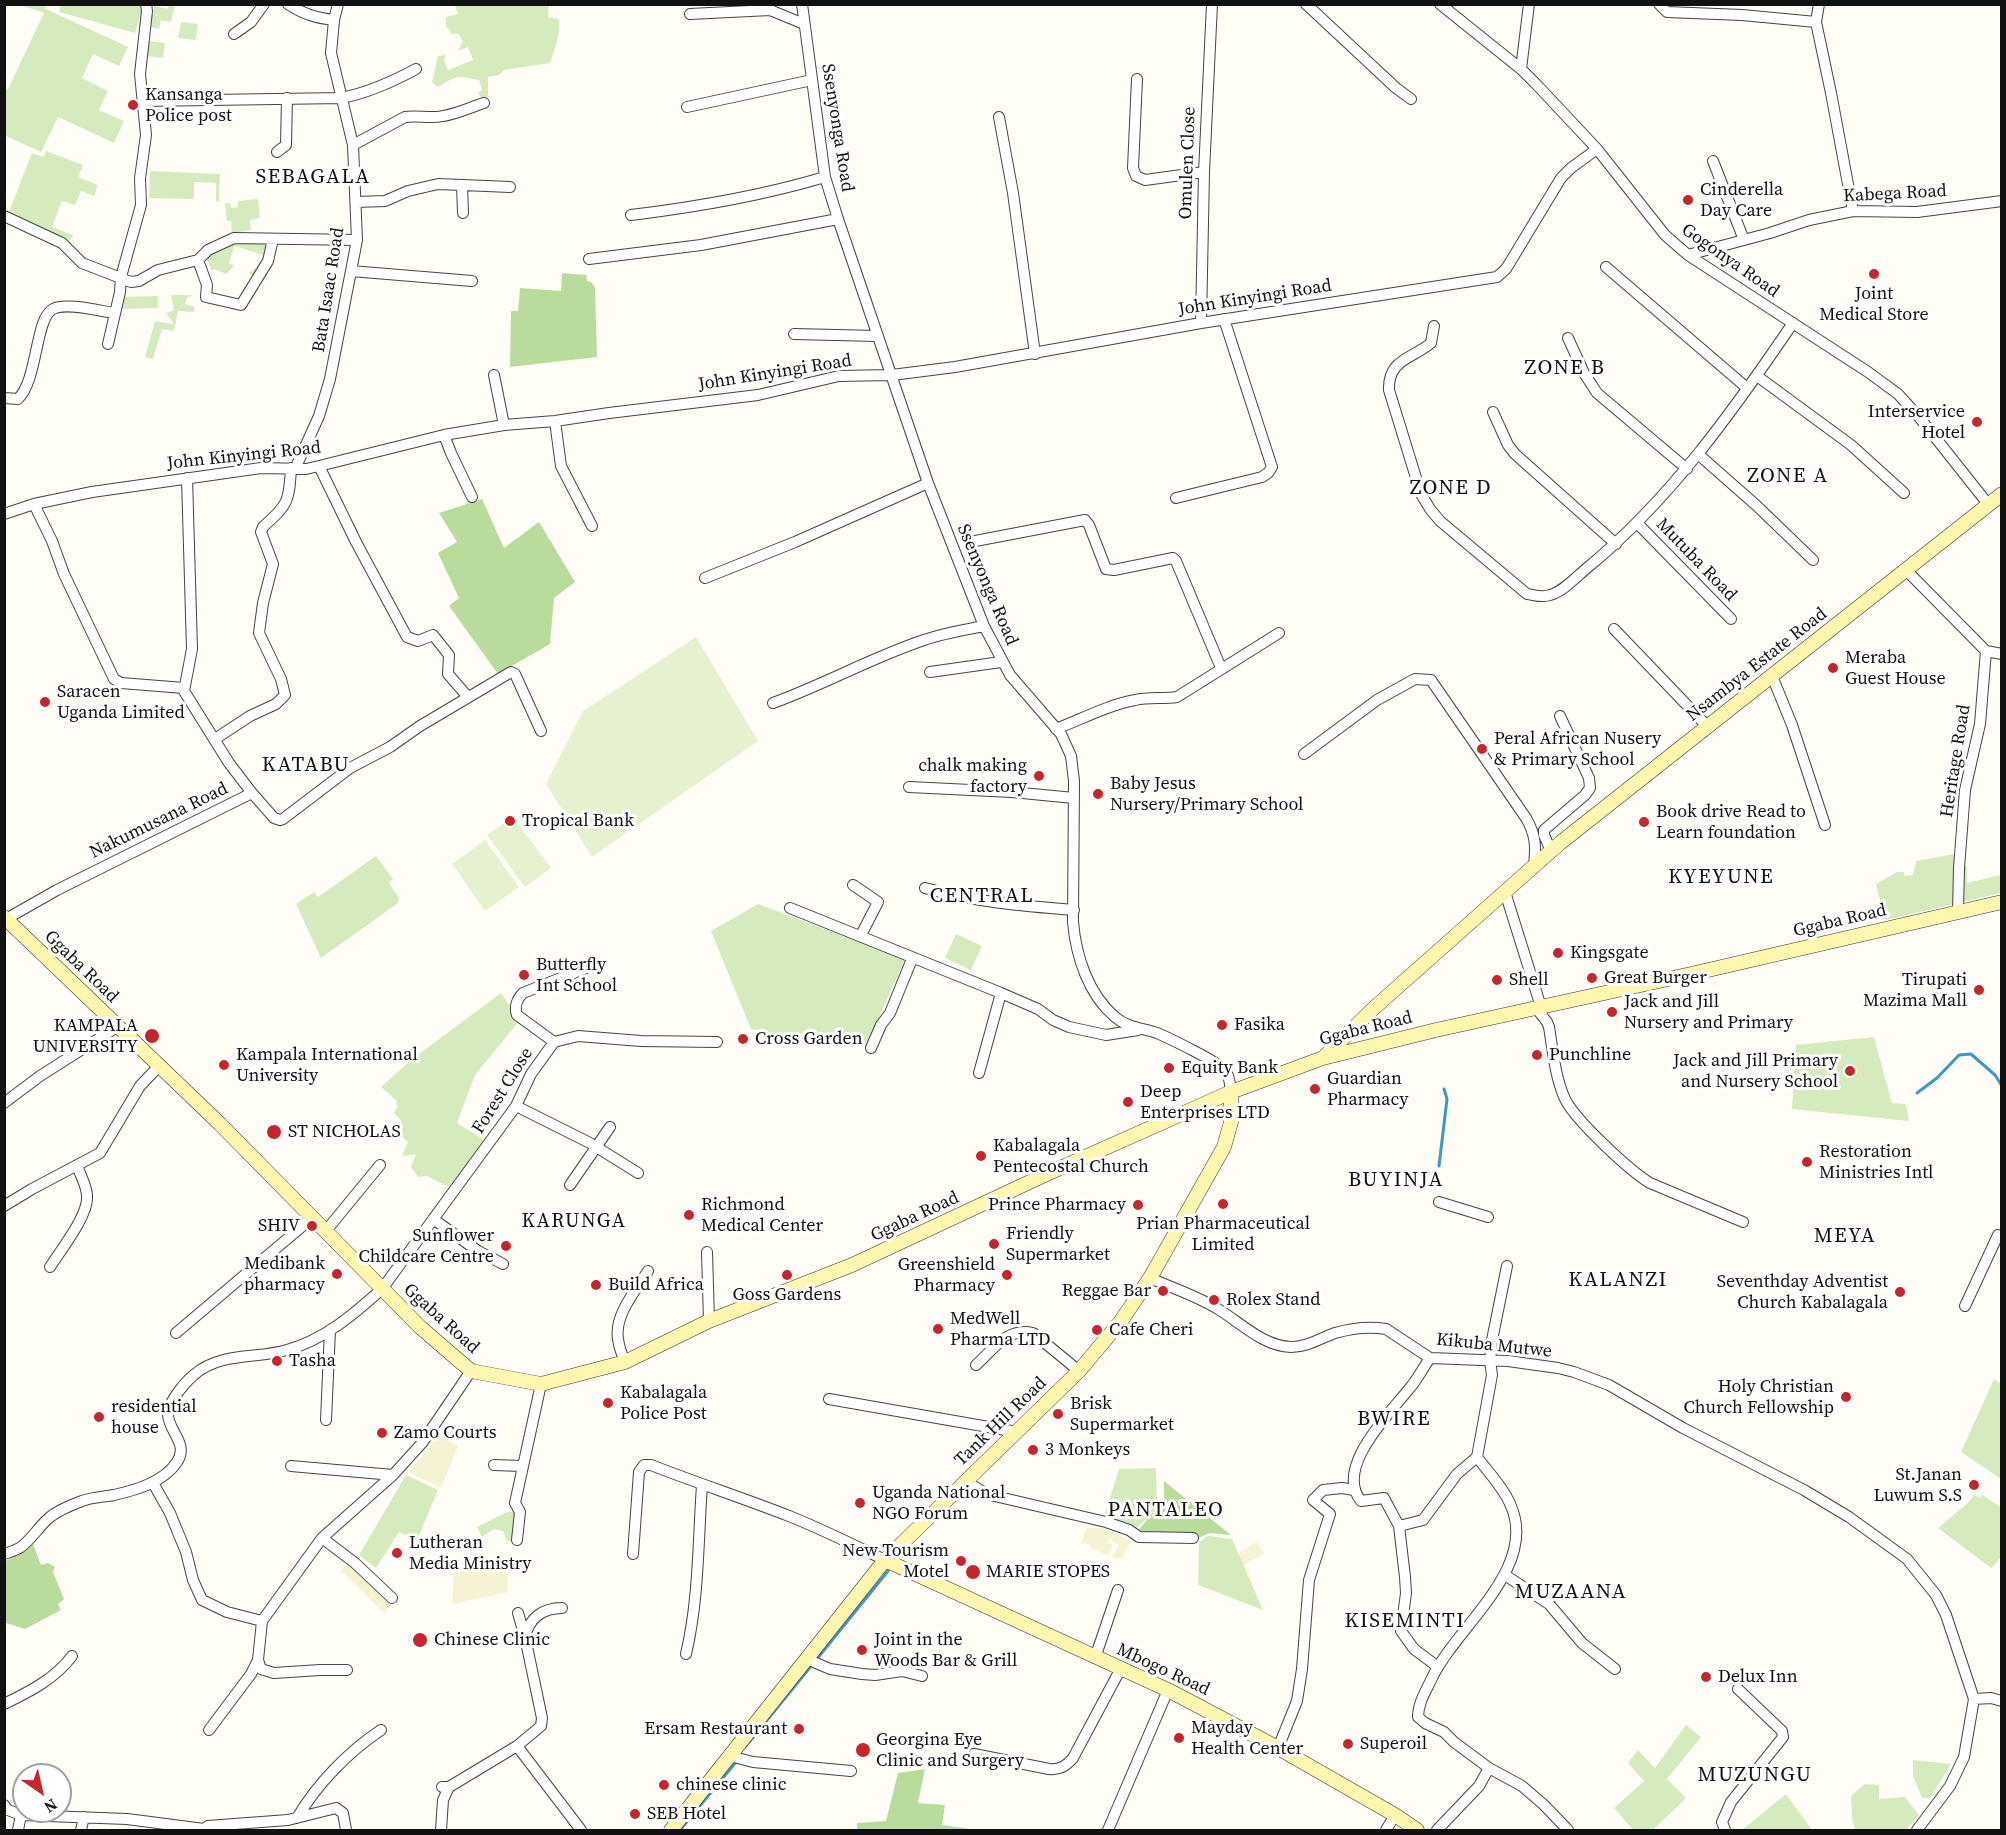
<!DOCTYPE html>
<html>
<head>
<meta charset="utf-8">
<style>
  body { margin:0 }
  #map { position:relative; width:2006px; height:1835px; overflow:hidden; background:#fffdf5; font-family:"Source Serif 4",serif }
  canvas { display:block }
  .frame { position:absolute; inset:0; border:6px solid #111; pointer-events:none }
  .north { position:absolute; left:12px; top:1763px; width:60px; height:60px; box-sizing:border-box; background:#fff; border:2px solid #a0a0a0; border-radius:50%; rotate:146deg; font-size:16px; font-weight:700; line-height:24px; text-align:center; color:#111 }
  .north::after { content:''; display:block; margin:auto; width:21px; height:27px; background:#c4262e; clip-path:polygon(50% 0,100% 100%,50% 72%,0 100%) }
</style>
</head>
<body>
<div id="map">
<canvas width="2006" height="1835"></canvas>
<div class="frame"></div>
<div class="north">N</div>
</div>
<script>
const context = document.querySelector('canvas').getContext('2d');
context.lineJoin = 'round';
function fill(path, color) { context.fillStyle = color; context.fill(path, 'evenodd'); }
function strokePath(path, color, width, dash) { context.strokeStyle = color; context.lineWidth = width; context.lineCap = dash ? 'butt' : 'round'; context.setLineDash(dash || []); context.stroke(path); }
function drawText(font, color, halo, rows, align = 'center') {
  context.font = font + ' "Source Serif 4",serif'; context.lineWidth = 6; context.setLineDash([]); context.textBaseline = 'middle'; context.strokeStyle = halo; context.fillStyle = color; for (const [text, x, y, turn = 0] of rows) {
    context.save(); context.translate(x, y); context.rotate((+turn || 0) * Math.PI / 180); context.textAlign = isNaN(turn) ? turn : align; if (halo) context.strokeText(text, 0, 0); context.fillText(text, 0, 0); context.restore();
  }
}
fill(new Path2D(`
  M439 1434 458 1446 441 1488 408 1472 425 1453Z
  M1086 1528H1104L1131 1541 1122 1559 1112 1557 1119 1545 1111 1540 1110 1537 1107 1542 1113 1545 1108 1555 1091 1548 1090 1544 1081 1543Z
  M1257 1542 1264 1553 1225 1577 1218 1565Z
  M349 1564 391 1605 384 1613 341 1571Z
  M507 1564 508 1592 452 1604 454 1570Z`), '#f6f3d4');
fill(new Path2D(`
  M20 5H46L45 10 46 9 128 47 119 66 93 54 82 78 108 91 99 110 124 121 114 143 58 117 41 152 6 136 5 138V88L8 89 44 13Z
  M61 5H143V6L135 33 59 12Z
  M169 5H175L171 22 161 20 159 29 150 27 154 6 168 9Z
  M455 5H549L548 17 559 19C561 33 555 49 550 63L504 70 499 75 488 77V98L483 100 478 93 482 90 479 80C469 79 459 74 450 80 445 82 443 85 437 87L432 82 438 56 446 55 444 60 448 70 473 60 468 47 458 51 463 41 458 33 452 35 449 29 446 27V17L458 14Z
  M181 22 198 24 196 40 178 38Z
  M148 41 165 43 163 58 146 56Z
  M46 151 83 165 78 177 98 185 94 196 81 191 75 205 62 201 52 227 73 235 70 241 7 217 32 153 44 157Z
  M150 171 220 174 219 202 216 201V183L194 182V199L149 198Z
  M258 199 260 218 250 220 251 230 232 233 231 221H227L225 203H230L231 208 238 207V201Z
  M244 241 268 242 270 246 267 263 256 277 248 272 253 271 254 268H261L263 255 238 247H234L229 263 234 266 226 274 214 269 212 271 206 258 231 242Z
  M171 295H191V297H188L185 304 195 307 194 312 178 311 174 331 162 329 153 359 145 357 155 321 174 324 166 313 174 310Z
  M158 296V308L120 309V297Z
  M1955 854 1956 863 1967 866V883L2001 875V893L1885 920 1876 884 1897 872H1904L1905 876 1913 875 1916 861Z
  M376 856 393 879 389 883 399 898 398 903 321 958 296 904 314 892 318 897Z
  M758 904 905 959 866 1047 751 1029 711 931Z
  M956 934 982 946 971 970 945 958Z
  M501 993 520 1020 475 1075 457 1123 486 1141 450 1188 427 1176 418 1177 411 1167 416 1154 402 1156 408 1142 399 1134C405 1124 401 1120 394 1113L398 1106 396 1104 397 1101 381 1087 411 1060Z
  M1874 1037 1892 1103 1906 1104 1909 1121 1792 1109 1796 1045Z
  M1994 1379 2001 1384V1479L1961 1452Z
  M1156 1468 1157 1508 1135 1530 1103 1520 1119 1469Z
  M406 1475 438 1490 417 1540 399 1532 376 1568 359 1555Z
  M1974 1495 1980 1498 1982 1495 2001 1507V1557L1991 1568 1938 1528 1970 1501Z
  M507 1512H517L513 1541H507L503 1531 494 1529 482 1537 477 1527Z
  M1208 1536 1232 1539 1263 1610 1198 1585 1199 1542Z
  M1686 1725 1701 1737 1667 1779 1686 1798 1653 1830H1633L1614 1808 1644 1781 1628 1763 1638 1750 1655 1768Z
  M1913 1760 1951 1764 1930 1798H1922L1913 1776Z
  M1865 1784 1879 1785V1799L1905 1797 1919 1815 1906 1830H1855L1852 1819 1851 1796Z
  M1786 1794 1812 1830H1742Z`), '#d5ebbd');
fill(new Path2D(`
  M562 273 586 275 587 281 591 282 595 287 597 357 510 367 511 311H518L520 288 561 291Z
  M482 499 504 548 539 522 575 582 554 598 550 644 498 674 449 606 459 598 438 553 457 542 439 513Z
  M1164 1481 1231 1535 1210 1533 1198 1538 1137 1532 1164 1499Z
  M33 1544 41 1565 48 1563 55 1567 53 1572 64 1599 58 1604 61 1610 25 1629 6 1623 5 1618V1561L25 1552Z
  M925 1769 918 1803 945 1805 942 1825 977 1830H857V1823L886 1821 898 1773Z`), '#b9dc9c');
fill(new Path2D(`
  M696 637 758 741 592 857 546 784 583 711Z
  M513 817 551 868 525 887 487 835Z
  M485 840 519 887 485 911 452 864Z`), '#e6f2cf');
strokePath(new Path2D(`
  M1917 1093 1937 1078 1959 1055 1971 1054 1995 1075 2002 1086
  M1439 1166 1447 1099 1444 1089
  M816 1660 888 1571
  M745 1747 812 1665
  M680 1830 736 1762`), '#3f96cf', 3);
const street = new Path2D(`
  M288 4C303 14 316 18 334 20
  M802 4 825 177 838 219 928 483 984 626 1010 675 1061 734 1071 756 1074 781 1073 922C1076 956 1088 994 1115 1017 1128 1028 1142 1028 1157 1033 1167 1037 1220 1063 1225 1070 1230 1076 1230 1085 1231 1092
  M1306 4 1396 88 1411 99
  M1440 4 1521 69 1537 85 1597 149 1665 235 1688 255 1868 372 1898 394 1919 417 1988 504
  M1659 4 1667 12 1742 15 1816 22
  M1819 4 1816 22 1831 93 1853 211
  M690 14 770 10 804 24
  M234 34 251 22 264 4
  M1521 69 1529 4
  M1137 79 1133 168 1136 176 1145 180 1204 172
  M144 101 341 98C368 93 392 82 416 69
  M687 107 812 80
  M999 117 1013 193 1035 354
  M353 145 405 117C418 115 430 119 443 116 457 114 471 107 484 103
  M277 152 286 145 287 98
  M1713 161 1744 240
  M462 186 463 213
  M356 202 385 201 408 191 438 184 510 187
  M631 215C697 207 761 196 825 177
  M4 216 62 243 82 263 131 282 139 281 158 270 198 260
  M273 239 268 261 241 305 206 297 207 285 198 260 208 250 234 238 357 240
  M1688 255 1770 233 1809 220 1853 211 1917 212 2002 201
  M589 259 701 245 838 219
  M1606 267 1747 388
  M351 271 472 281
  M1201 323 1204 172 1212 4
  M1434 326 1431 343C1412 359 1388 359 1389 390L1421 494 1430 509 1440 521 1527 594C1535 595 1542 598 1550 595 1564 591 1576 577 1587 568 1670 500 1733 411 1793 323
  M794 334 878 336
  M1568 338 1584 373 1597 393 1687 469
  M108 344 120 292 121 277 141 205 140 178 146 135 140 74 147 11 146 4
  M494 375 504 425
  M1757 376 1851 445 1904 493
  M4 398 18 399C38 380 35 318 53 309 66 302 100 311 114 313
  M1493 412 1508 445 1515 454 1616 544
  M555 421 561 466 592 526
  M444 435 451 453 472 497
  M1698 454 1757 506 1813 560
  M319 466 356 542 407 637 418 641 433 635 449 655 448 674 468 697
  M295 469 319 416 330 379 357 240 353 145 331 53 334 20 338 4
  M1176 498 1262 477 1268 473 1272 467 1224 319
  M34 504 52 541 64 574 114 679 121 683 184 688
  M4 514 34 504 92 492 261 468 306 469 319 466 444 435 504 425 555 421 609 413 758 395 839 376 892 375 955 367 1201 323 1497 277 1506 269 1561 178 1571 168 1597 149
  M1637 523 1731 619
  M970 542 1085 520 1089 525 1106 569 1114 570 1173 558 1176 561 1221 668
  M1906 570 1986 651 2002 654
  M705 578 795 542 928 483
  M1614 629 1707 726
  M930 672 1001 662
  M1772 676 1792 725 1825 825
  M773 703C825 684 873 657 924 640 944 633 964 630 984 626
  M1056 729C1082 719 1108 705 1135 700 1149 697 1163 699 1177 697L1279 633
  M215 739 250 716 276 704 285 695 281 679 259 633 263 603 273 564 261 532 263 527C288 504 289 503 291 468
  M1304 754 1377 700 1415 679 1431 680 1526 818C1536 835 1536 847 1534 866
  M909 787 1012 792 1074 798
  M252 793 274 818 280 820 283 819 350 768 390 747 420 726 511 672 515 674 541 731
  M1551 851 1544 835V830L1585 795 1590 788 1589 778 1560 716
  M853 885 878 902 861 935
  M925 888C974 902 1024 906 1074 910
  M1505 892 1541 1007
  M790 908 1001 993 1038 1009 1053 1020 1069 1027 1106 1035 1138 1030
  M1958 911 1959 868 1965 790 1980 724 1986 651
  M6 919 57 890 252 793 229 763 184 691 192 649 187 478
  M1536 1008 1547 1022 1549 1027C1553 1051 1555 1077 1565 1099 1575 1120 1630 1171 1650 1183L1743 1222
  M554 1042 517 1015C514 1007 517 999 523 993L586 968
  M871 1048 881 1025 890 1013 912 959
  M979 1073 1001 993
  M4 1103 40 1076 117 1027
  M516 1106 590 1143 638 1173
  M570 1185 610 1127
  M1439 1202 1488 1217
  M4 1206 32 1189 100 1153 140 1086 158 1067
  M433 1219 478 1251 503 1264
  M325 1232 380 1165
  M707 1252 709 1321
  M1507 1266 1492 1340 1490 1361 1492 1375 1477 1457C1488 1472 1504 1488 1511 1506 1538 1569 1456 1627 1432 1678 1426 1691 1418 1703 1418 1717L1425 1723 1444 1732 1454 1742 1489 1768 1522 1786 1544 1805 1568 1830
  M50 1267C60 1251 89 1215 87 1196 87 1186 80 1175 77 1165
  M1150 1278C1172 1288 1197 1296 1218 1309 1241 1323 1263 1346 1291 1347 1307 1347 1321 1338 1335 1333 1352 1328 1368 1326 1386 1329L1430 1358 1508 1361 1558 1368 1574 1372 1609 1385 1683 1428 1804 1490 1849 1517 1907 1559 1936 1595 1946 1615 1974 1699 1964 1757 1950 1786 1917 1830
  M1965 1306 1998 1235
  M176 1333 312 1218
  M1430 1358C1423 1368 1417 1380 1409 1389 1389 1414 1334 1468 1361 1501L1384 1498 1399 1526 1405 1577 1406 1593 1401 1631 1414 1649 1438 1667
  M625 1362C622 1355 619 1347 618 1339 614 1315 636 1290 648 1271
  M976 1365C994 1349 1007 1327 1033 1333L1079 1371
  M829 1399 1017 1432
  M326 1420 330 1330
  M494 1465 522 1466
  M291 1466 393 1475
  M966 1481 986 1494 1106 1522 1129 1530 1139 1537 1193 1538
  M153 1483 170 1513 186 1552 193 1580 202 1600 227 1612 262 1621
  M1399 1526 1423 1520 1457 1474 1477 1457
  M322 1538 355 1563 392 1598
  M517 1540 520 1512 515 1503 541 1384
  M4 1554C10 1552 17 1550 21 1547 32 1539 39 1526 50 1517 59 1510 71 1505 82 1501 92 1497 104 1497 114 1495 136 1490 164 1482 177 1462 189 1444 169 1432 168 1415 168 1402 185 1382 195 1374 221 1352 257 1359 287 1350 324 1340 354 1314 382 1289L516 1106 531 1074 554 1042 578 1036 641 1041 717 1042
  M633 1554 639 1472 644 1465H651C697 1483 743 1498 789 1516 822 1529 853 1545 885 1560
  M1505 1575 1549 1604 1582 1643 1615 1669
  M562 1608C543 1608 529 1618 525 1637L542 1718 541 1726 517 1746 581 1830
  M518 1613 525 1637
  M686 1654C699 1599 698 1541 702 1485
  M1095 1658 1118 1590
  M807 1659 830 1669 862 1674 875 1675 902 1671 922 1676
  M258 1660 261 1669 274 1673 320 1670H347
  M1974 1699 1991 1698 2002 1701
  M4 1704C29 1692 55 1679 72 1656
  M209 1730 251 1674 258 1660 262 1621 322 1538 393 1475 422 1443 471 1371
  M1278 1748 1297 1701 1302 1669 1309 1580 1330 1514 1313 1500 1323 1490 1342 1488 1354 1490
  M974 1754 1049 1769C1060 1770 1066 1766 1073 1758L1120 1670
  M730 1756 753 1762 851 1771
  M442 1787H449L517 1746
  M4 1805 8 1810 21 1815 127 1819 204 1829 208 1826 288 1820 336 1808 343 1813 346 1830
  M297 1818C317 1784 348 1752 381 1730
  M18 1830 21 1815
  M81 1830 84 1817
  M441 1830 443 1800 449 1787
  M1108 1830 1168 1690
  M1386 1830 1395 1815
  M1437 1830 1479 1786 1489 1768
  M1725 1830 1722 1822 1731 1802 1783 1737 1782 1731 1738 1689`);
const secondary = new Path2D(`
  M4 917 220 1124 420 1327 471 1371 541 1384 625 1362 709 1321 852 1265 1049 1173 1231 1092 1323 1058 1436 1030 1691 974 2002 902
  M1324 1057 1374 1008 1560 843 2002 494
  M885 1560 1168 1690 1278 1748 1395 1815 1417 1830
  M671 1830 885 1560 1079 1371 1121 1321 1150 1278 1224 1147 1231 1122V1092`);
strokePath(street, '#444', 12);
strokePath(secondary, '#333', 15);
strokePath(street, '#fff', 10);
strokePath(secondary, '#fff6b0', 14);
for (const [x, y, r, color] of [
  [133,105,6,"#c4262e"],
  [1688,200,6,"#c4262e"],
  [1874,274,6,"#c4262e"],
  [1977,422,6,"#c4262e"],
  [1833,668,6,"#c4262e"],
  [45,702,6,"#c4262e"],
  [1482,749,6,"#c4262e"],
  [1039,776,6,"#c4262e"],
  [1098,794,6,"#c4262e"],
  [510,821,6,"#c4262e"],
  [1644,822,6,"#c4262e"],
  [1558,953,6,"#c4262e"],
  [524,975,6,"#c4262e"],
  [1592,978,6,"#c4262e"],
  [1497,980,6,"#c4262e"],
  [1979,990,6,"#c4262e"],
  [1612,1012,6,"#c4262e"],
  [1222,1025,6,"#c4262e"],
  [152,1036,8,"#c4262e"],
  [743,1039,6,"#c4262e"],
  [1537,1055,6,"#c4262e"],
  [224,1065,6,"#c4262e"],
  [1169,1068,6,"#c4262e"],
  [1850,1071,6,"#c4262e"],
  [1315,1089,6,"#c4262e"],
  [1128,1102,6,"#c4262e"],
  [274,1132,8,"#c4262e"],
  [981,1156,6,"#c4262e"],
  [1807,1162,6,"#c4262e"],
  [1223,1204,6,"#c4262e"],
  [1138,1205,6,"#c4262e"],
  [689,1215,6,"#c4262e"],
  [312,1226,6,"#c4262e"],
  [994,1244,6,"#c4262e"],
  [506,1246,6,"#c4262e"],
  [337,1274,6,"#c4262e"],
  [787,1275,6,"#c4262e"],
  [1007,1275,6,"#c4262e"],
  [596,1285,6,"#c4262e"],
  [1163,1291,6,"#c4262e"],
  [1900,1292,6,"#c4262e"],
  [1214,1300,6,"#c4262e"],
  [938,1329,6,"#c4262e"],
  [1097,1330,6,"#c4262e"],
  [277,1361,6,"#c4262e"],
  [1846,1397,6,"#c4262e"],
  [608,1403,6,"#c4262e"],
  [1058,1414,6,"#c4262e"],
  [99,1417,6,"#c4262e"],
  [382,1433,6,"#c4262e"],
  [1033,1450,6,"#c4262e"],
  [1974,1485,6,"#c4262e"],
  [860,1503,6,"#c4262e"],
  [397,1553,6,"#c4262e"],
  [961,1561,6,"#c4262e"],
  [973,1572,8,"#c4262e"],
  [420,1640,8,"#c4262e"],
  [862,1650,6,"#c4262e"],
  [1706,1677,6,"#c4262e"],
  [799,1729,6,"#c4262e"],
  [1179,1738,6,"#c4262e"],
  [1348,1744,6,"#c4262e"],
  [863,1750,8,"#c4262e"],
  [664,1785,6,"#c4262e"],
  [635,1814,6,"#c4262e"]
]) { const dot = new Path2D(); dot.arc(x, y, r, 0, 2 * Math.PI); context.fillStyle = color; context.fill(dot); strokePath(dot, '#fff', 2); }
drawText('18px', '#111', '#fff', [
  ["Kansanga",145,95],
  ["Police post",145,116],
  ["Cinderella",1700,190],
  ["Day Care",1700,211],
  ["Joint",1874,294,"center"],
  ["Medical Store",1874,315,"center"],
  ["Interservice",1965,412,"right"],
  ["Hotel",1965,433,"right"],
  ["Meraba",1845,658],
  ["Guest House",1845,679],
  ["Saracen",57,692],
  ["Uganda Limited",57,713],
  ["Peral African Nusery",1494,739],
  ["& Primary School",1494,760],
  ["chalk making",1027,766,"right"],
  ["factory",1027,787,"right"],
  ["Baby Jesus",1110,784],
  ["Nursery/Primary School",1110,805],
  ["Book drive Read to",1656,812],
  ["Learn foundation",1656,833],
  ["Tropical Bank",522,821],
  ["Kingsgate",1570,953],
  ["Butterfly",536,965],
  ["Int School",536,986],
  ["Great Burger",1604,978],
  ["Shell",1509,980],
  ["Tirupati",1967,980,"right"],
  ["Mazima Mall",1967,1001,"right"],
  ["Jack and Jill",1624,1002],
  ["Nursery and Primary",1624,1023],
  ["Fasika",1234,1025],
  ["KAMPALA",138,1026,"right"],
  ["UNIVERSITY",138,1047,"right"],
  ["Cross Garden",755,1039],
  ["Kampala International",236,1055],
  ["University",236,1076],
  ["Punchline",1549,1055],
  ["Jack and Jill Primary",1838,1061,"right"],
  ["and Nursery School",1838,1082,"right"],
  ["Equity Bank",1181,1068],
  ["Guardian",1327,1079],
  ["Pharmacy",1327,1100],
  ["Deep",1140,1092],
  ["Enterprises LTD",1140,1113],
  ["ST NICHOLAS",288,1132],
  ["Kabalagala",993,1146],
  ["Pentecostal Church",993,1167],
  ["Restoration",1819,1152],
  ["Ministries Intl",1819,1173],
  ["Richmond",701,1205],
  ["Medical Center",701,1226],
  ["Prince Pharmacy",1126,1205,"right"],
  ["Prian Pharmaceutical",1223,1224,"center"],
  ["Limited",1223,1245,"center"],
  ["SHIV",300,1226,"right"],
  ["Friendly",1006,1234],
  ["Supermarket",1006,1255],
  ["Sunflower",494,1236,"right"],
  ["Childcare Centre",494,1257,"right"],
  ["Medibank",325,1264,"right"],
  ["pharmacy",325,1285,"right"],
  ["Greenshield",995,1265,"right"],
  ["Pharmacy",995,1286,"right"],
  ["Seventhday Adventist",1888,1282,"right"],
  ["Church Kabalagala",1888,1303,"right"],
  ["Build Africa",608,1285],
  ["Reggae Bar",1151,1291,"right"],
  ["Goss Gardens",787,1295,"center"],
  ["Rolex Stand",1226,1300],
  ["MedWell",950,1319],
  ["Pharma LTD",950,1340],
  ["Cafe Cheri",1109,1330],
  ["Tasha",289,1361],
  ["Holy Christian",1834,1387,"right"],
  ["Church Fellowship",1834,1408,"right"],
  ["Kabalagala",620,1393],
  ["Police Post",620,1414],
  ["Brisk",1070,1404],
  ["Supermarket",1070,1425],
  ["residential",111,1407],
  ["house",111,1428],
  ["Zamo Courts",394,1433],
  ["3 Monkeys",1045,1450],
  ["St.Janan",1962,1475,"right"],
  ["Luwum S.S",1962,1496,"right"],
  ["Uganda National",872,1493],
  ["NGO Forum",872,1514],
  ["Lutheran",409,1543],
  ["Media Ministry",409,1564],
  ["New Tourism",949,1551,"right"],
  ["Motel",949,1572,"right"],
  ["MARIE STOPES",986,1572],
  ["Chinese Clinic",434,1640],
  ["Joint in the",874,1640],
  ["Woods Bar & Grill",874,1661],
  ["Delux Inn",1718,1677],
  ["Mayday",1191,1728],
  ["Health Center",1191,1749],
  ["Ersam Restaurant",787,1729,"right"],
  ["Georgina Eye",876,1740],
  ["Clinic and Surgery",876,1761],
  ["Superoil",1360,1744],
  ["chinese clinic",676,1785],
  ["SEB Hotel",647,1814]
], 'left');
drawText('18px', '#111', '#fff', [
  ["Ssenyonga Road",837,128,81],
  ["Omulen Close",1188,163,-88],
  ["Kabega Road",1895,194,-3],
  ["Gogonya Road",1730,261,35],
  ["Bata Isaac Road",329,290,-81],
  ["John Kinyingi Road",1255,298,-9],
  ["John Kinyingi Road",775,373,-9],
  ["John Kinyingi Road",244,456,-6],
  ["Mutuba Road",1696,560,46],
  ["Ssenyonga Road",987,585,67],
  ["Nsambya Estate Road",1757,665,-38],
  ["Heritage Road",1956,761,-81],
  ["Nakumusana Road",159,821,-26],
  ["Ggaba Road",1840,921,-13],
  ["Ggaba Road",81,967,44],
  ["Ggaba Road",1366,1029,-14],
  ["Forest Close",503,1091,-58],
  ["Ggaba Road",915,1217,-25],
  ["Ggaba Road",441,1319,42],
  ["Kikuba Mutwe",1494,1346,6],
  ["Tank Hill Road",1001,1422,-44],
  ["Mbogo Road",1163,1670,25]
]);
context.letterSpacing = '1.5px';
drawText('20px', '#111', '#fff', [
  ["KARUNGA",574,1222]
]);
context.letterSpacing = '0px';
context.letterSpacing = '1.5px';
drawText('21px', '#111', '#fff', [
  ["SEBAGALA",313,178],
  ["ZONE B",1565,369],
  ["ZONE A",1788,477],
  ["ZONE D",1451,489],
  ["KATABU",306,766],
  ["KYEYUNE",1721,878],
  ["CENTRAL",982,897],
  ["BUYINJA",1396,1181],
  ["MEYA",1845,1237],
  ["KALANZI",1618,1281],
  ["BWIRE",1394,1420],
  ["PANTALEO",1166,1511],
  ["MUZAANA",1571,1593],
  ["KISEMINTI",1405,1622],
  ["MUZUNGU",1755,1776]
]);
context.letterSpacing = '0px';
</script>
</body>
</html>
